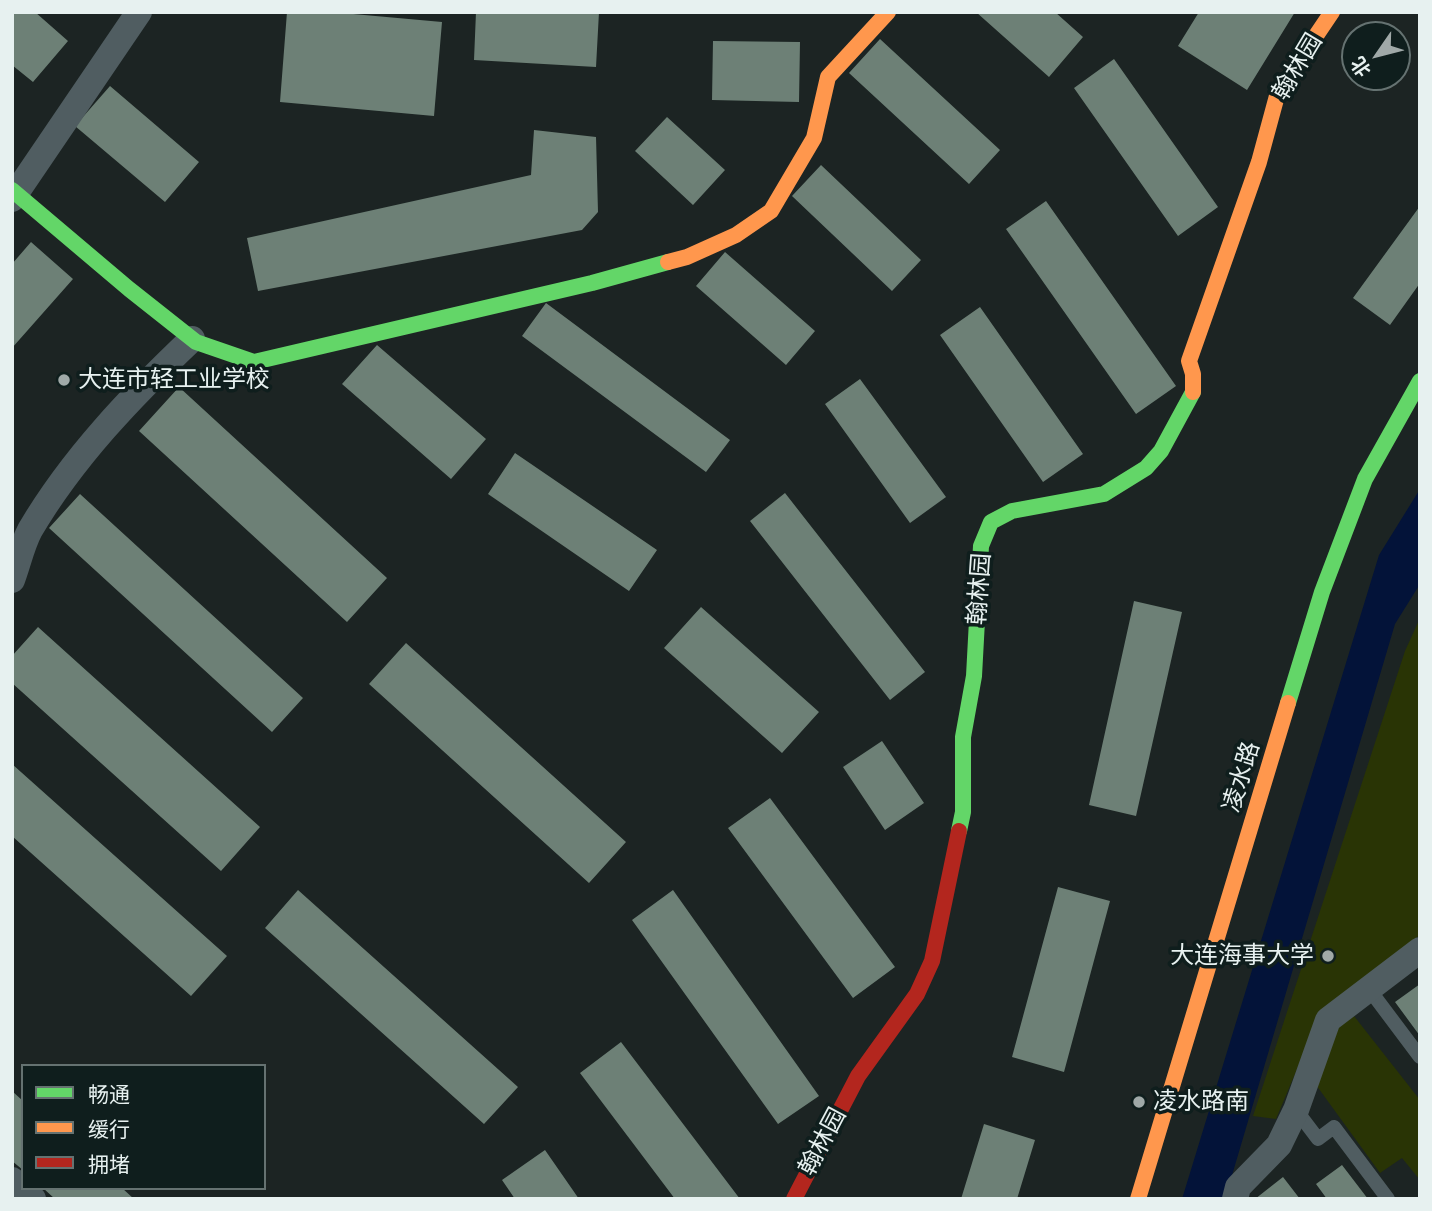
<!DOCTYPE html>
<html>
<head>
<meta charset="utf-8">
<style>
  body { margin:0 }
  #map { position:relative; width:1432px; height:1211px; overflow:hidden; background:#1c2423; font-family:"Noto Serif","Noto Sans SC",serif }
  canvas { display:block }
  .frame { position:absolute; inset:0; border:14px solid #e7f1f0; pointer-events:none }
  .legend { position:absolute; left:21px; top:1064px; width:245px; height:126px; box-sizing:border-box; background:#0f1e1d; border:2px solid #657271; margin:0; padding:9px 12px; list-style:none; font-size:21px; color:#e7f1f0 }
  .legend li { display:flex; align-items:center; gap:14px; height:35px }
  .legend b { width:35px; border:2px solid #657271 }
  .north { position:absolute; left:1341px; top:21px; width:70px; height:70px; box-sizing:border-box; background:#0f1e1d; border:2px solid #657271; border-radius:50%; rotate:235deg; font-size:19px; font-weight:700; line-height:28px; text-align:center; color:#e7f1f0 }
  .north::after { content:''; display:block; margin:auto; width:24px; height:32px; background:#a0a9a8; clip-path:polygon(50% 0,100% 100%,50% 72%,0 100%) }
</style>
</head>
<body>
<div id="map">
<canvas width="1432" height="1211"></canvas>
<div class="frame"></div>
<ul class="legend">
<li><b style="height:9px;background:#63d668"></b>畅通</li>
<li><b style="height:9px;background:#ff974d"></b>缓行</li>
<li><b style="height:9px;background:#b3261e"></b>拥堵</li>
</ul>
<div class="north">北</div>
</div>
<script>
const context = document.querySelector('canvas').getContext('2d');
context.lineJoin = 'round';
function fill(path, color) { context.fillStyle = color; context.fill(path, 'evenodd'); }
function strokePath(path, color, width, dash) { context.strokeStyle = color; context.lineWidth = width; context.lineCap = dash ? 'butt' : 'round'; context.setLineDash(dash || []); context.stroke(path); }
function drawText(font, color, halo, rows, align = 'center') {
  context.font = font + ' "Noto Serif","Noto Sans SC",serif'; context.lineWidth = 7; context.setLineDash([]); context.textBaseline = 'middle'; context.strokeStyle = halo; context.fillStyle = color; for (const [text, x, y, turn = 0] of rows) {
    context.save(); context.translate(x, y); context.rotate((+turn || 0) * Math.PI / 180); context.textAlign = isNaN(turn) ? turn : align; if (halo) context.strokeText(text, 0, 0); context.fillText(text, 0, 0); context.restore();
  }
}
fill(new Path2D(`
  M1420 618V935L1321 1012 1276 1119 1253 1116 1405 651Z
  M1354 1016 1420 1100V1180L1402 1158 1380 1173 1311 1078 1327 1036Z`), '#293405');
fill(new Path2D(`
  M1420 489V584L1395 624 1225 1199H1182L1379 555Z`), '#031339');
fill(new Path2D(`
  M12 12H35L68 41 33 82 12 65Z
  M287 12H331L442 22 434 116 280 102Z
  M476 12H599L596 67 474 60Z
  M976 12H1055L1083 37 1049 77Z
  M1199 12H1295L1247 90 1178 46Z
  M880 39 1000 150 969 184 849 73Z
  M713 41 800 42 799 102 712 100Z
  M1114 59 1218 207 1178 236 1074 88Z
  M110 86 199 162 165 202 75 126Z
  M667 117 725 170 693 205 635 151Z
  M534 130 596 137 598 212 582 230 258 291 247 238 531 175Z
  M821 165 921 260 892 291 792 196Z
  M1046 201 1176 386 1136 414 1006 229Z
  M1420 206V283L1390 325 1353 298Z
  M31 242 73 279 12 348V264Z
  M725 252 815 331 786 365 696 286Z
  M546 303 730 440 706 472 522 336Z
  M980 307 1083 454 1043 482 940 335Z
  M377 345 486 439 451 479 342 384Z
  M860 379 946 497 910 523 825 404Z
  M179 387 387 578 347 622 139 431Z
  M515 453 657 550 629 591 488 494Z
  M785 493 925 672 890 700 750 521Z
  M80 494 303 698 272 732 49 528Z
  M1134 601 1182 612 1136 816 1089 805Z
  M701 607 819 712 782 753 664 648Z
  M38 627 260 827 221 871 12 683V656Z
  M406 643 626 842 589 883 369 684Z
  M882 741 924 803 885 830 843 767Z
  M12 764 227 956 191 996 12 836Z
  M770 798 895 967 853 998 728 828Z
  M1058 887 1110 901 1064 1072 1012 1057Z
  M298 890 518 1087 484 1124 265 928Z
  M673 890 819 1096 778 1124 632 920Z
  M1420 984V1036L1395 1002Z
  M621 1042 740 1199H675L580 1073Z
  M12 1091 23 1101V1170L12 1161Z
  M984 1124 1035 1140 1017 1199H961Z
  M545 1150 579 1199H515L502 1180Z
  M1342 1165 1368 1199H1327L1316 1184Z
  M1283 1177 1300 1199H1255Z
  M43 1188H122L134 1199H55Z`), '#6d8076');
strokePath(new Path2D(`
  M1369 989 1420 1057
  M1296 1110 1318 1139 1334 1127 1388 1199`), '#505d61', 14);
strokePath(new Path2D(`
  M12 199 139 12
  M12 580C18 564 22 545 30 530 73 457 132 396 192 339
  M12 1180 33 1199
  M1235 1199 1238 1187 1279 1145 1296 1110 1328 1020 1420 950`), '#505d61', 26);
strokePath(new Path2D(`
  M12 190 129 289 196 342 254 362 592 283 668 262
  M1288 703 1322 592 1365 479 1420 381
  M959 831 963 812V737L974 676 981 546 991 522 1012 511 1104 494 1146 468 1161 451 1193 392`), '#63d668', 16);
strokePath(new Path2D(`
  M668 262 687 257 736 235 771 211 814 138 828 77 888 12
  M1193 392V374L1189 361 1259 162 1278 92 1332 12
  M1138 1199 1288 703`), '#ff974d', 16);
strokePath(new Path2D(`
  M794 1199 858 1076 917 994 932 961 959 831`), '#b3261e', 16);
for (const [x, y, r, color] of [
  [64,380,7,"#a0a9a8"],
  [1328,956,7,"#a0a9a8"],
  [1139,1102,7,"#a0a9a8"]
]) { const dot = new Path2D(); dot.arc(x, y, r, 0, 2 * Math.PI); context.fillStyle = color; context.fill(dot); strokePath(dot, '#0f1e1d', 2.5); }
drawText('24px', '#e7f1f0', '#0f1e1d', [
  ["翰林园",1298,67,-59],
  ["翰林园",980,589,-86],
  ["凌水路",1242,777,-73],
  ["翰林园",823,1142,-62]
]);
drawText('24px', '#e7f1f0', '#0f1e1d', [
  ["大连市轻工业学校",78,380],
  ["大连海事大学",1314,956,"right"],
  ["凌水路南",1153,1102]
], 'left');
</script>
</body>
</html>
